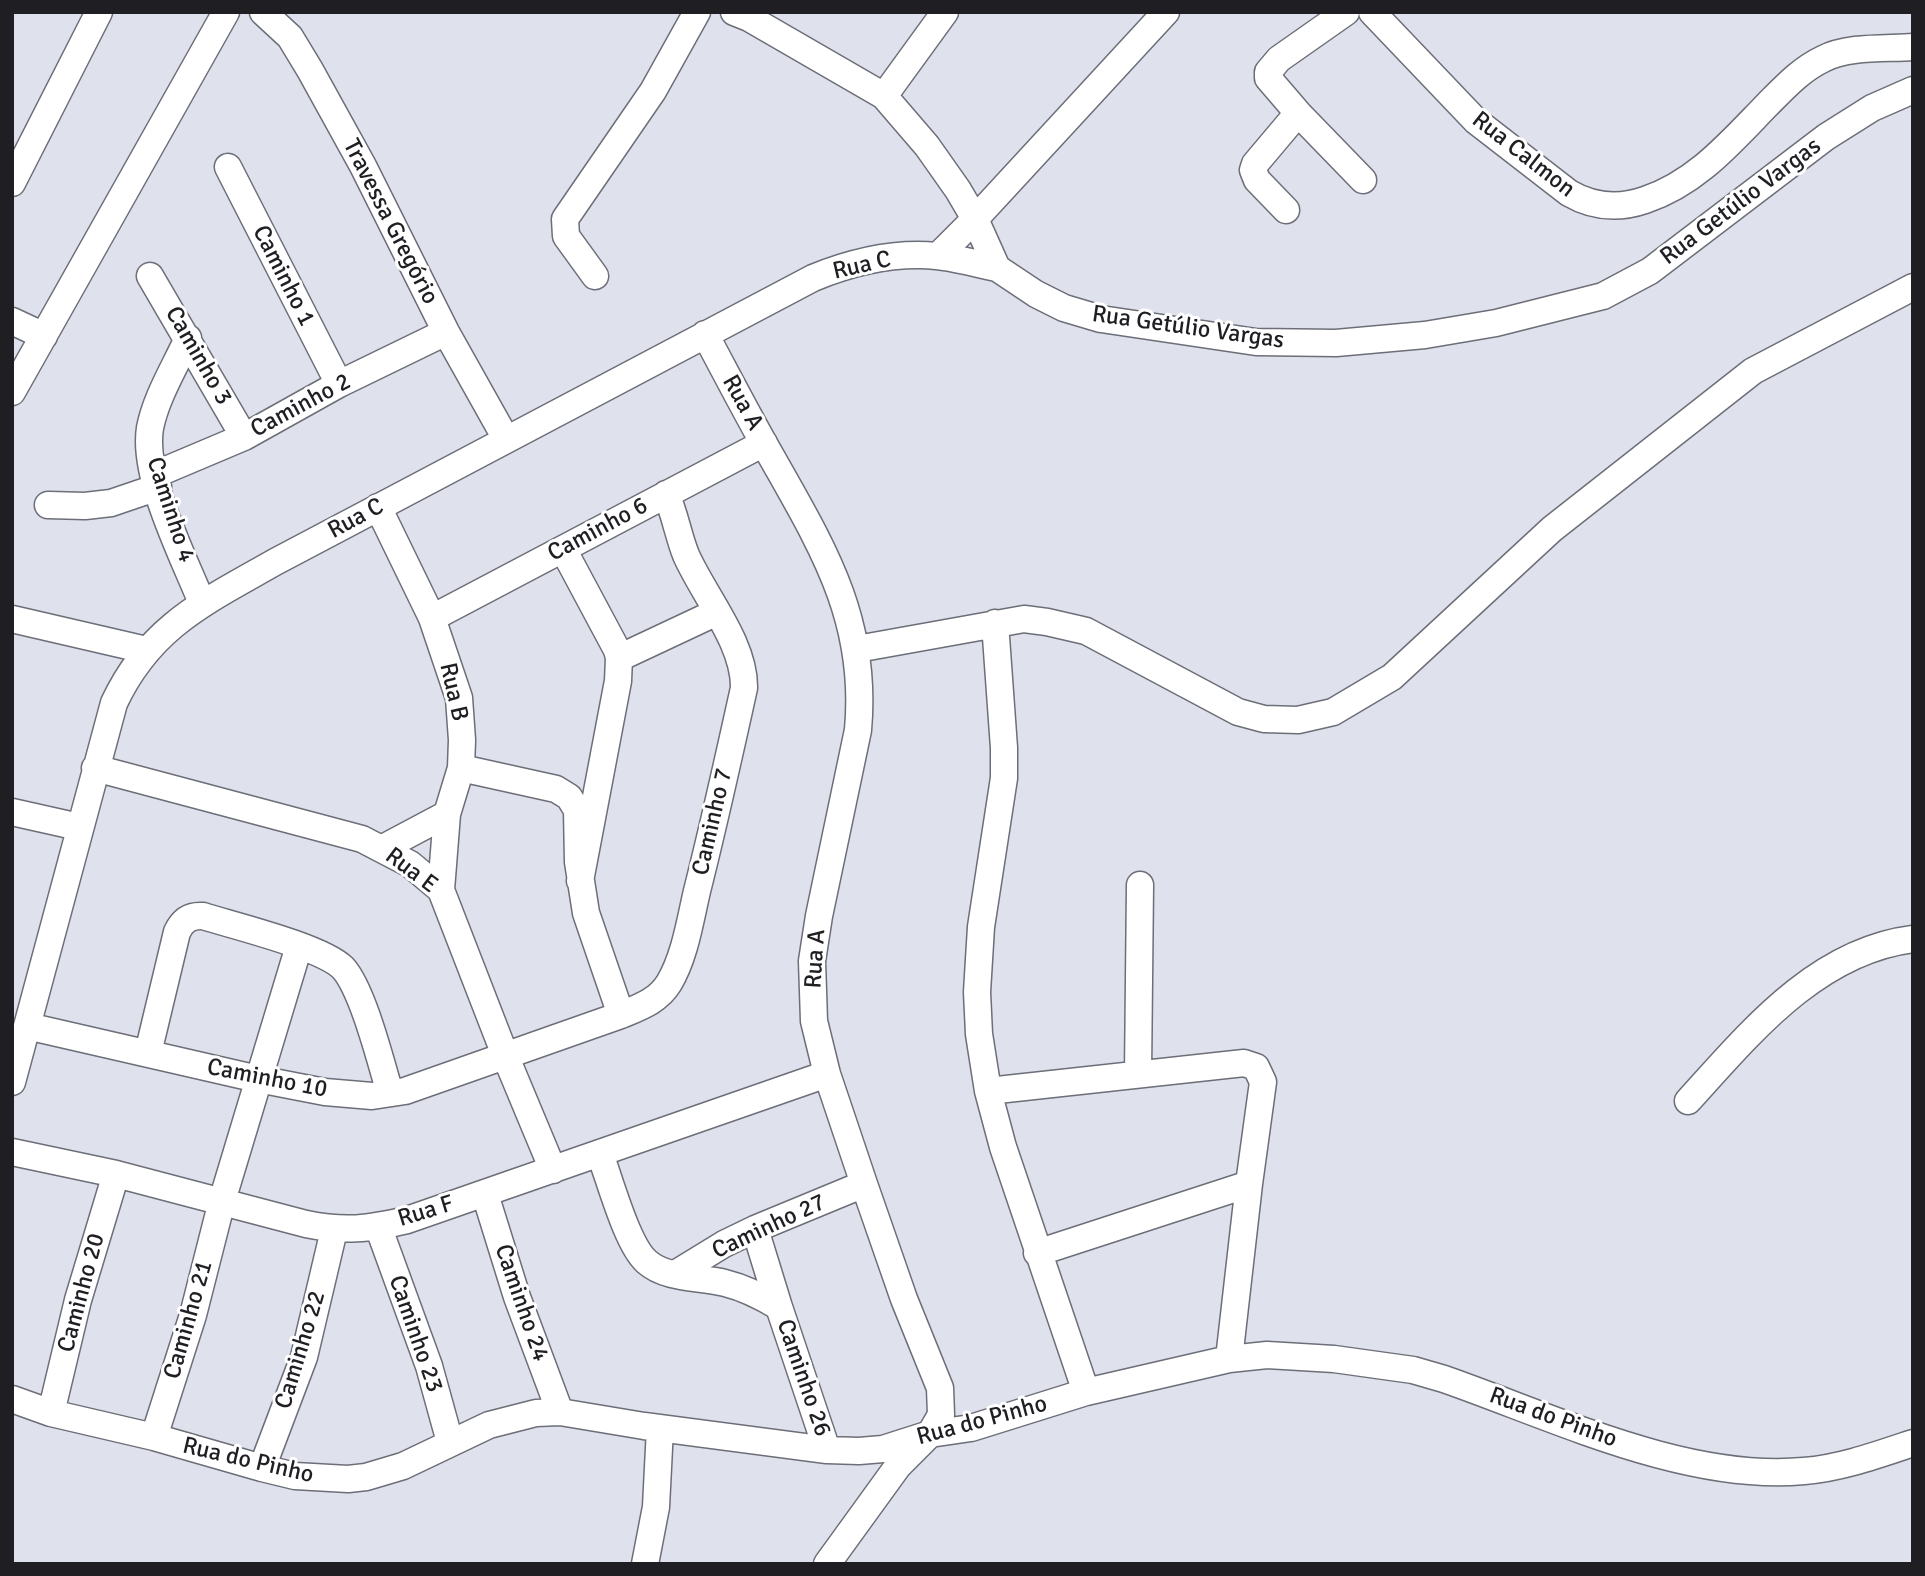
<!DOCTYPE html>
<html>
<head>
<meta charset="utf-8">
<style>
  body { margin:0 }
  #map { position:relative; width:1925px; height:1576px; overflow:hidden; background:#dfe1ec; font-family:Signika,sans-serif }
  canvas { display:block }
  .frame { position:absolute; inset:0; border:14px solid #1e1e23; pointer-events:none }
</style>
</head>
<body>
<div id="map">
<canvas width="1925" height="1576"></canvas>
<div class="frame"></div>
</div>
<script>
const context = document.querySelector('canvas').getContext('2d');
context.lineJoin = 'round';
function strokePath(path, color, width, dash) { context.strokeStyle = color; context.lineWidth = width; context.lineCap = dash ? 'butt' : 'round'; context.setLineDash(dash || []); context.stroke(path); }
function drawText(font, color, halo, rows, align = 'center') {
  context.font = font + ' Signika,sans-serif'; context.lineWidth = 6; context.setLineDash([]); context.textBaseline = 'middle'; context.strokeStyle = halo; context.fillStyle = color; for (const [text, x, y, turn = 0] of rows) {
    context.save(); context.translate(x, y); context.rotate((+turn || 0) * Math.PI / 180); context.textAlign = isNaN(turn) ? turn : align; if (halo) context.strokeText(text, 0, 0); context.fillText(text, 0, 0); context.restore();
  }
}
const minor = new Path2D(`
  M263 12 290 37 310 70 363 166 446 332 506 439
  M734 12 749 18 884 96 927 146 958 190 975 219 997 268 1036 294 1064 308 1101 319 1256 342 1336 343 1425 335 1496 323 1603 296 1650 271 1826 137 1872 108 1913 90
  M1346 12 1279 59 1268 72V78L1298 113 1363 180
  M1372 12 1476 121 1569 193C1593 207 1619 209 1645 200 1696 183 1730 143 1766 106 1784 88 1800 70 1823 59 1848 46 1885 49 1913 47
  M884 96 945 12
  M228 167 339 384
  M12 183 99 12
  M1286 210 1257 180 1253 170 1255 164 1298 113
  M938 256 975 219 1166 12
  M150 276 244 437
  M595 276 566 236 565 219 653 91 697 12
  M12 321 44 336
  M705 334C727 375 748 416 771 456 823 548 868 620 858 730L819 916 812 961 814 1021 827 1074 864 1184 904 1299 940 1388 941 1415 930 1434 898 1466 827 1564
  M188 338C175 367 156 397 150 428 142 477 184 558 202 603
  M12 392 226 12
  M154 475 244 437 339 384 446 332
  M48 505 85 506 111 503 158 487
  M378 507 432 618 459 698 462 740 461 768 447 814 441 890
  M563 549 617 650 619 658 618 681 580 881
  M432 618 764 443
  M12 619 146 650
  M995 623 1004 748V778L981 927 977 992 979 1034 988 1091 1003 1147 1086 1392
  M857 649 1024 619 1047 622 1086 631 1238 712 1264 719 1298 720 1333 712 1392 677 1552 529 1753 371 1913 287
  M619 658 717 612
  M95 768 362 839 410 864 441 890 505 1055 553 1170
  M461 768 556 789 569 797 577 810 578 862 586 913 621 1015
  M12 812 79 827
  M383 848 447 814
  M27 1026 258 1079 325 1092 372 1096 405 1091 621 1015C640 1007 658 1001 669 983 685 956 690 921 697 891 714 824 729 756 744 688 745 643 704 596 686 555 678 535 675 514 666 494
  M148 1053 177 932C182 921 190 915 203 916 235 926 322 947 343 968 363 990 381 1063 390 1093
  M1138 1074 1140 885
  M12 1082 114 703C150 626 205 602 275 562L813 278C852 262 895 252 937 256 957 258 977 264 997 268
  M988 1091 1244 1063 1256 1067 1263 1082 1249 1184 1229 1359
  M1688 1101C1749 1034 1816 951 1913 939
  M12 1152 116 1174 306 1224C345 1232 368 1229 407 1220L827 1074
  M600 1154C610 1180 627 1245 647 1262 666 1279 701 1277 725 1283 745 1288 761 1296 779 1307
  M485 1194 517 1297 560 1412
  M378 1226 429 1366 450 1442
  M755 1229 779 1307 827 1450
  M1037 1253 1249 1184
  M675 1274 724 1244 755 1229 864 1184
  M12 1399 51 1413 154 1437 262 1468 295 1476 348 1479 366 1477 403 1466 489 1425 536 1413 560 1412 644 1426 827 1450 859 1451 883 1449 930 1434 971 1428 1086 1392 1229 1359 1267 1355 1334 1359 1413 1370 1444 1379C1553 1417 1686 1482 1804 1471 1841 1468 1877 1455 1913 1443
  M51 1413 78 1300 116 1174
  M154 1437 193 1315 222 1201 299 946
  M262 1468 304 1357 334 1230
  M645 1564 656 1507 660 1428`);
strokePath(minor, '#6c6e78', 29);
strokePath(minor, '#fff', 26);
drawText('24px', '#1e1e23', '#fff', [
  ["Rua Calmon",1523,155,38],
  ["Rua Getúlio Vargas",1741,202,-37],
  ["Travessa Gregório",390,222,63],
  ["Rua C",862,266,-13],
  ["Caminho 1",283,276,63],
  ["Rua Getúlio Vargas",1188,328,8],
  ["Caminho 3",198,356,60],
  ["Rua A",742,403,61],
  ["Caminho 2",301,406,-28],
  ["Caminho 4",170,510,72],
  ["Rua C",356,519,-28],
  ["Caminho 6",598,530,-28],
  ["Rua B",453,692,77],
  ["Caminho 7",713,822,-77],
  ["Rua E",411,871,37],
  ["Rua A",816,959,-86],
  ["Caminho 10",267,1079,11],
  ["Rua F",426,1212,-17],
  ["Caminho 27",769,1227,-25],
  ["Caminho 20",82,1293,-75],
  ["Caminho 24",521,1303,71],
  ["Caminho 21",189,1320,-74],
  ["Caminho 23",415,1334,71],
  ["Caminho 22",301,1350,-73],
  ["Caminho 26",803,1378,71],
  ["Rua do Pinho",1553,1418,20],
  ["Rua do Pinho",982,1421,-15],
  ["Rua do Pinho",248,1461,13]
]);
</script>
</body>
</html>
